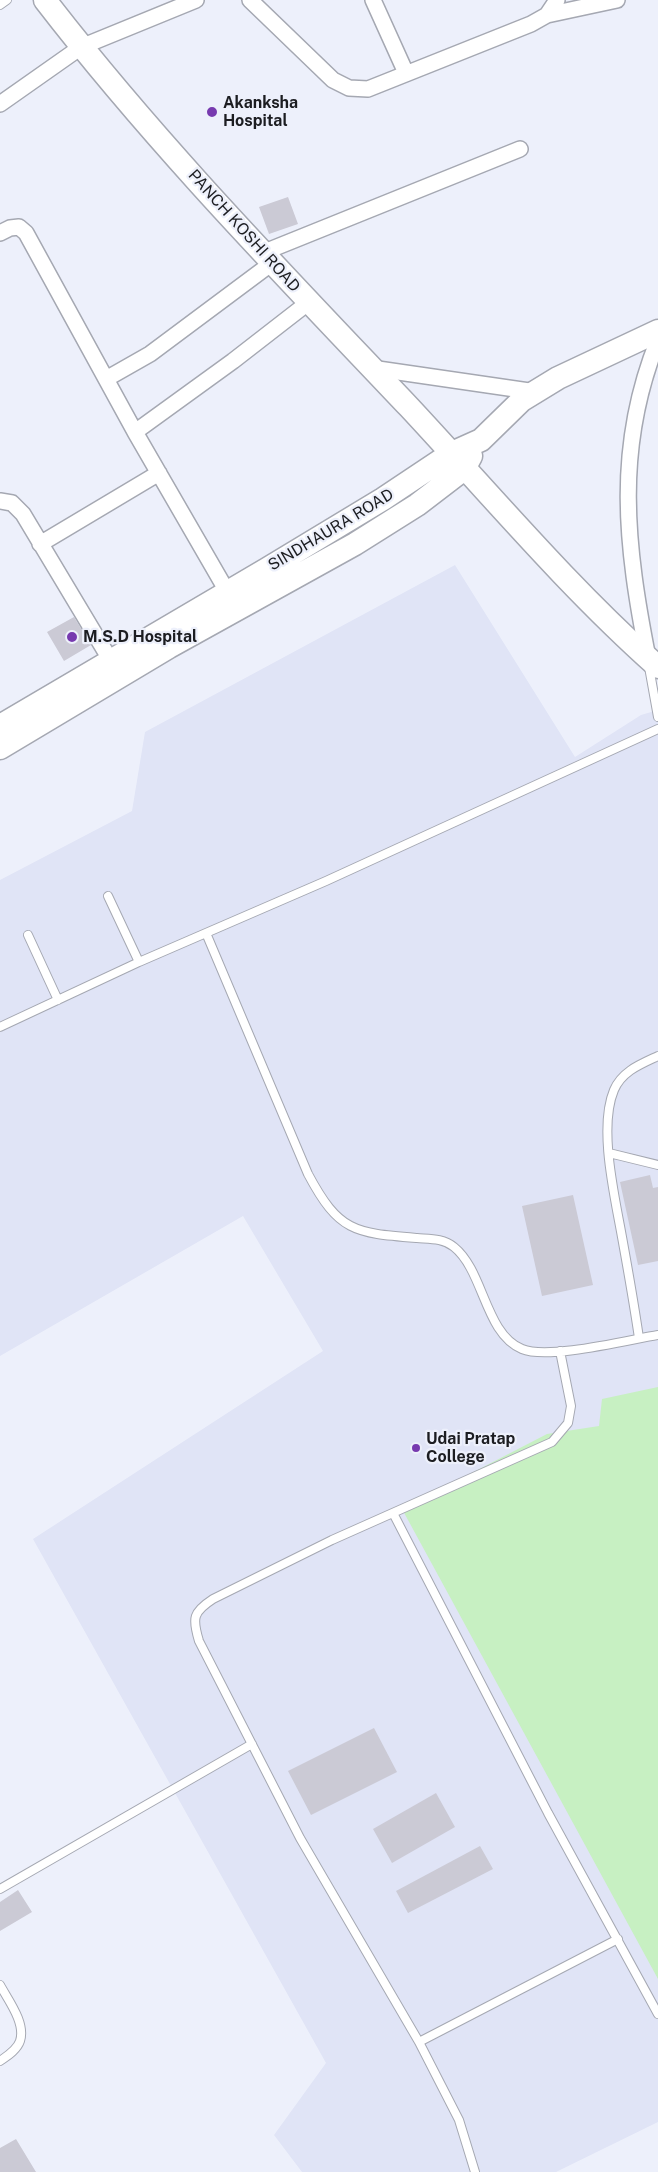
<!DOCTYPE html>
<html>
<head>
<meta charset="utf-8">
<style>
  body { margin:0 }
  canvas { display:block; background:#edf0fb }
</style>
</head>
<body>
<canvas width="658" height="2172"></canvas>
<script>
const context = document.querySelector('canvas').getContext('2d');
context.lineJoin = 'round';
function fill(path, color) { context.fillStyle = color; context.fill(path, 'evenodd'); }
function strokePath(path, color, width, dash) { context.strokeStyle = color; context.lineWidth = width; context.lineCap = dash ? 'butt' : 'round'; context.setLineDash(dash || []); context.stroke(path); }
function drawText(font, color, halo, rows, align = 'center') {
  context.font = font + ' "Public Sans",sans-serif'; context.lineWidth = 4.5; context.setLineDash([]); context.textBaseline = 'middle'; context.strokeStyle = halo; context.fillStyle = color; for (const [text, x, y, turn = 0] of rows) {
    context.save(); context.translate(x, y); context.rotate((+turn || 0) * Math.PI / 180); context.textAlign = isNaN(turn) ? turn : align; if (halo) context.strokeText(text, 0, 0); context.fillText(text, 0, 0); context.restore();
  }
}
fill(new Path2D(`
  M455 565 575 757 641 715 658 710V2122L556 2172H302L274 2135 326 2063 33 1539 323 1351 243 1216 0 1356V880L132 811 145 732Z`), '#e0e4f6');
fill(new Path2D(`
  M658 1387V1979L402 1509 547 1434 599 1426 602 1399Z`), '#c7f0c2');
fill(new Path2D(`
  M288 197 298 224 269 234 259 207Z
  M74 617 91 645 64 661 47 632Z
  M650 1175 653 1188 658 1187V1261L638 1265 620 1182Z
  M573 1195 593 1285 542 1296 522 1206Z
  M374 1728 397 1772 311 1815 288 1771Z
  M436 1793 455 1827 392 1863 373 1829Z
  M480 1846 493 1869 408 1913 396 1891Z
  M18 1890 32 1912 0 1931V1902Z
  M16 2139 36 2172H0V2148Z`), '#cbcad5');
const lane = new Path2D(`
  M0 5 7 0
  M649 667 658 717
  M108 896 139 962
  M206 933 308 1174C339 1232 354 1233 417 1238 430 1239 443 1238 454 1247 484 1271 485 1334 522 1349 548 1360 628 1340 658 1335
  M28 935 58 1000
  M0 1027 139 962 326 881 658 729
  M609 1153 658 1165
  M639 1338C634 1304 628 1270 622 1237 615 1197 598 1128 614 1090 622 1071 641 1064 658 1056
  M393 1513 548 1813 658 2014
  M0 1889 252 1744
  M0 1985C8 2000 26 2023 20 2041 17 2050 7 2056 0 2061
  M419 2042 618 1939
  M475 2172 459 2120 419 2042 300 1838 199 1641C192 1618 193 1612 213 1599L332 1540 552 1442 568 1423 571 1406 560 1351`);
const street = new Path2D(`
  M250 0 333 80 349 88 368 89 531 24 547 15 557 0
  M373 0 406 73
  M547 15 617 0
  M0 104 81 47 196 0
  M0 233 10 228 19 227 26 233 135 432 228 593
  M262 253 520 149
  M371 368 536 392
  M106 379 150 354 272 263
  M135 432 233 361 309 302
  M0 501 12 503 23 514 111 661
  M40 544 159 473
  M648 658C626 546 614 449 658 340`);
const secondary = new Path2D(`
  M45 0C156 144 284 275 409 407 491 495 568 587 658 667
  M0 726 267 569 383 499 452 453 481 440 522 400 558 378 658 331
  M0 748 169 647 355 544 417 505 464 469 471 456`);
strokePath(lane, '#a5a8b2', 10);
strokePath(street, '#a5a8b2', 18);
strokePath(secondary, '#a5a8b2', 25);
strokePath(lane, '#fff', 8);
strokePath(street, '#fff', 15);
strokePath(secondary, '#fff', 22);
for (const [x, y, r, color] of [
  [212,112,6,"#773aaf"],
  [72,637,6,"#773aaf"],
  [416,1448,5,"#773aaf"]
]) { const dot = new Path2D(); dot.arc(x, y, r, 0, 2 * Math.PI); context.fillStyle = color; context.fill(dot); strokePath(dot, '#edf0fb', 2); }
drawText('bold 16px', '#1c1d21', '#edf0fb', [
  ["Akanksha",223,103],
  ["Hospital",223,121],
  ["M.S.D Hospital",83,637],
  ["Udai Pratap",426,1439],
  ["College",426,1457]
], 'left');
drawText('16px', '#1c1d21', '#edf0fb', [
  ["PANCH KOSHI ROAD",244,231,48],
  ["SINDHAURA ROAD",331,530,-31]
]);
</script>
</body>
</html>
